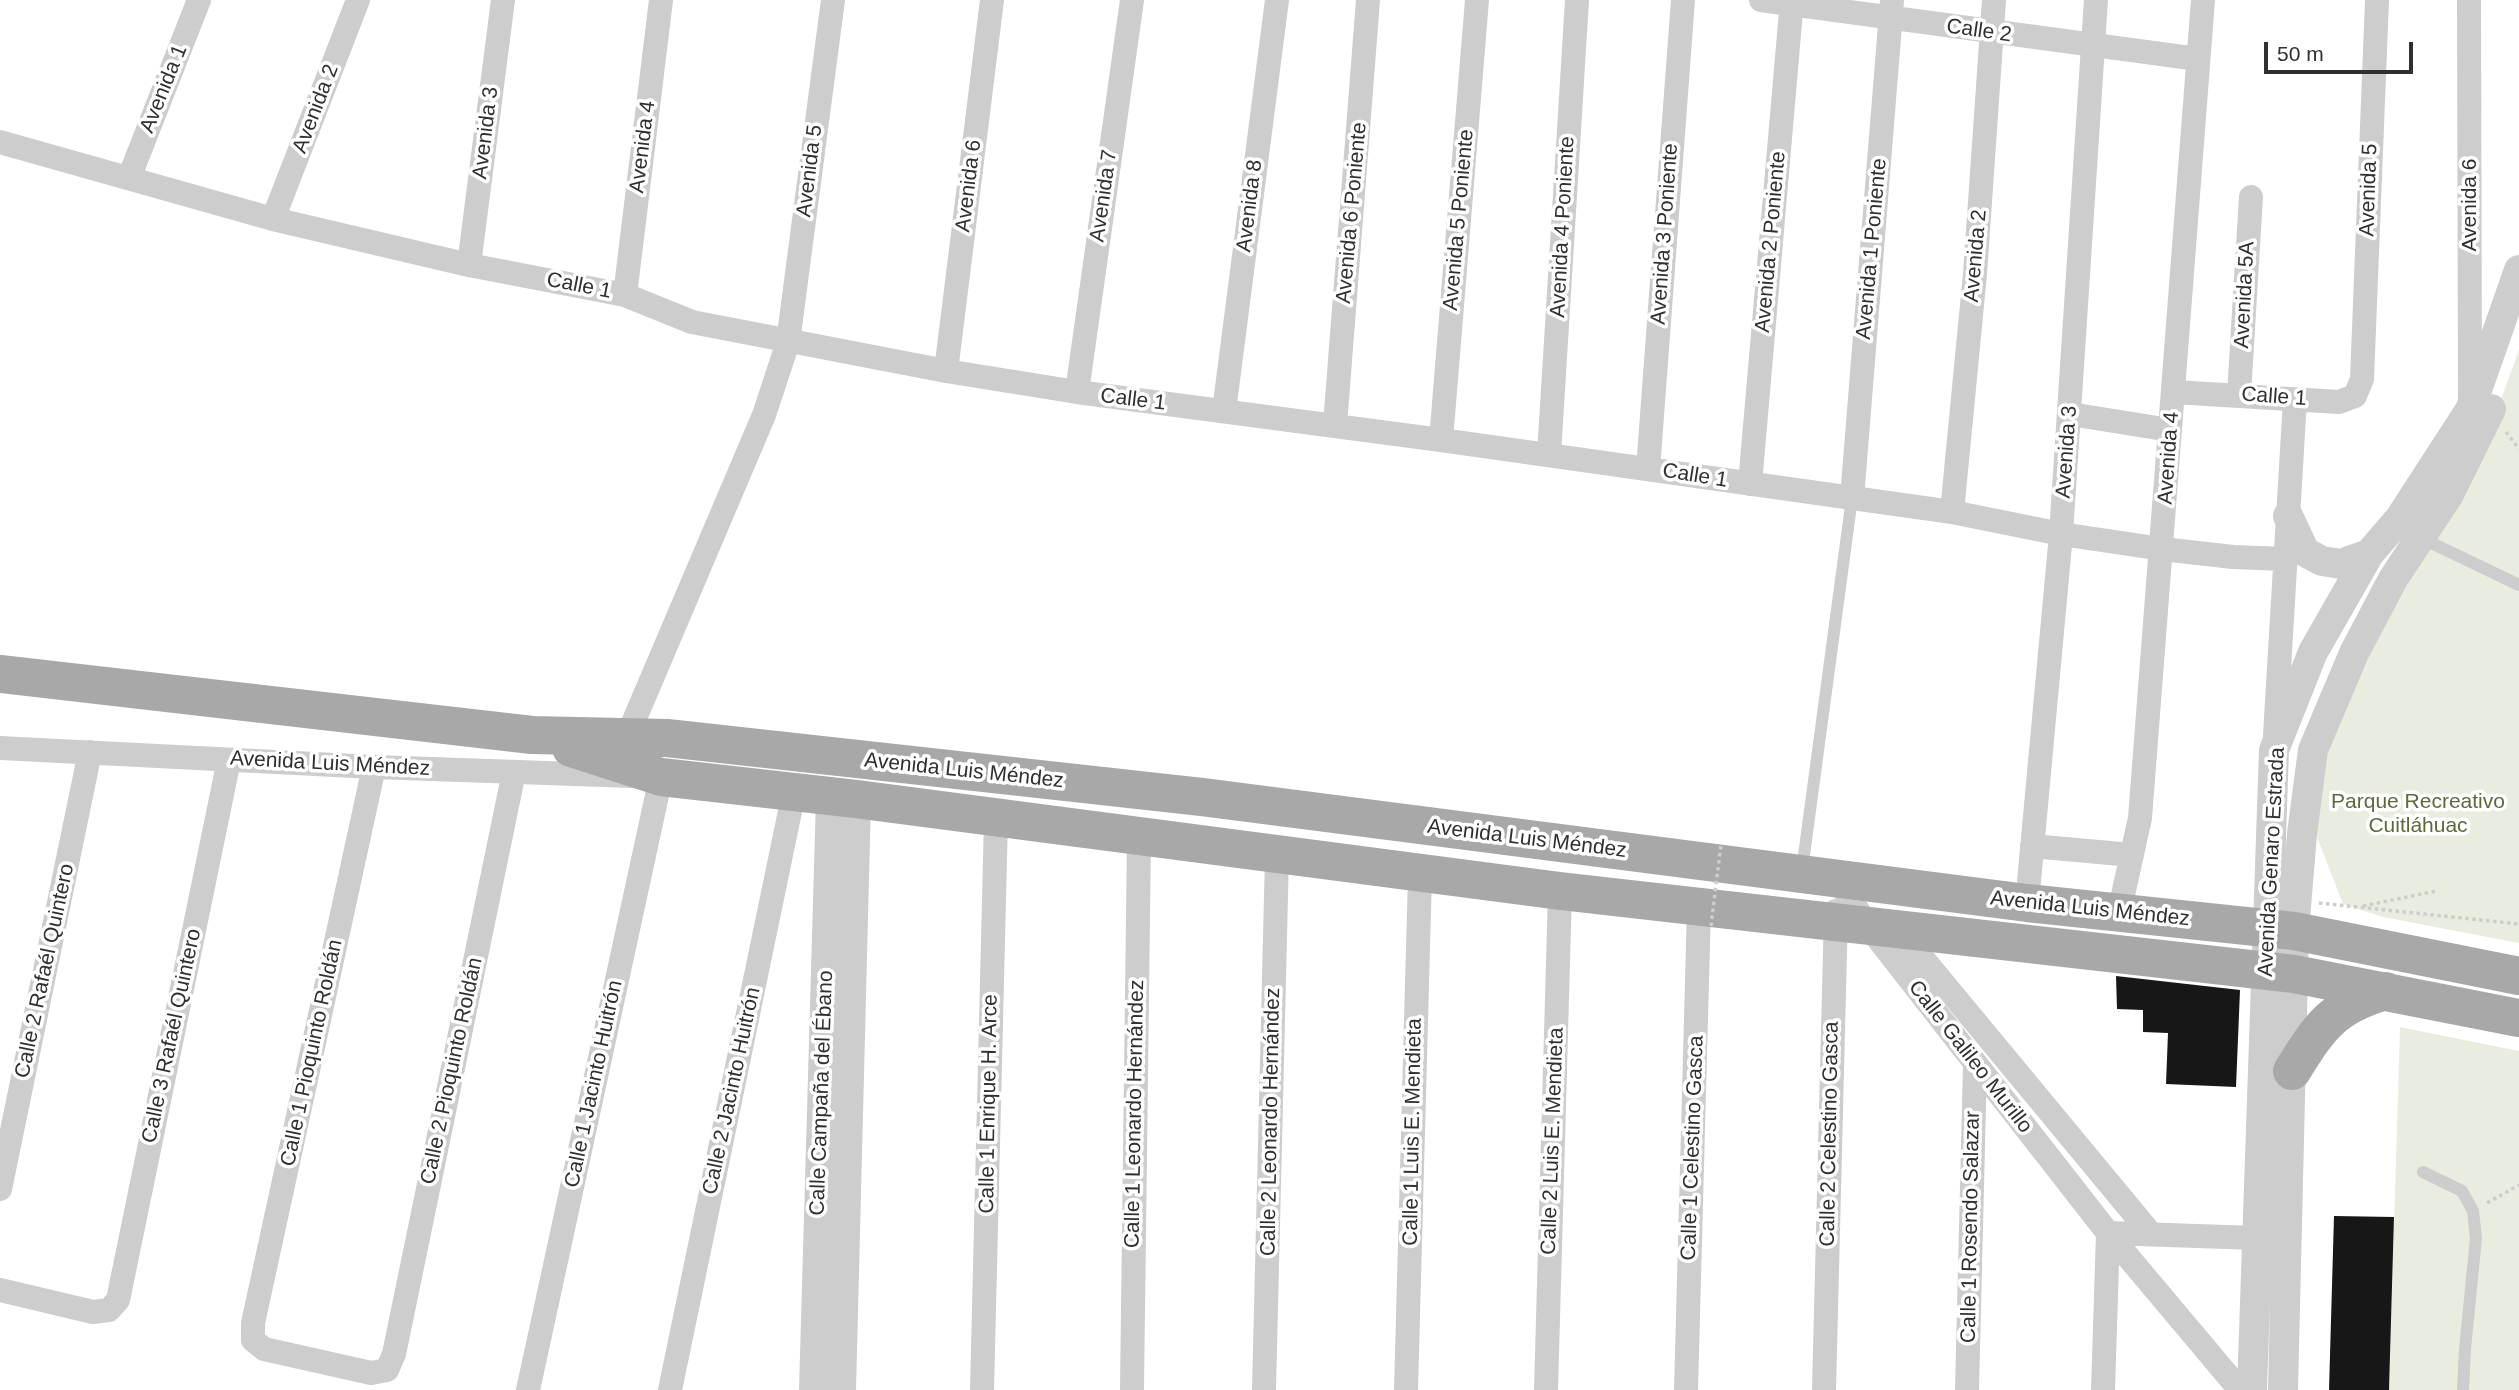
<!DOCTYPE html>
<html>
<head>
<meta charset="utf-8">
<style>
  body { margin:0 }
  #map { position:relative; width:2519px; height:1390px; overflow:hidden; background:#fff; font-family:Arial,sans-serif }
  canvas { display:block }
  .scale { position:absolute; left:2264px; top:42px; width:149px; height:32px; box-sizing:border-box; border:4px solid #303030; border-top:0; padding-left:9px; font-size:21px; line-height:24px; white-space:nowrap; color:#303030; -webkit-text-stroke:5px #fff; paint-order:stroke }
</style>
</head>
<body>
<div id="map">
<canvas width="2519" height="1390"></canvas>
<div class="scale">50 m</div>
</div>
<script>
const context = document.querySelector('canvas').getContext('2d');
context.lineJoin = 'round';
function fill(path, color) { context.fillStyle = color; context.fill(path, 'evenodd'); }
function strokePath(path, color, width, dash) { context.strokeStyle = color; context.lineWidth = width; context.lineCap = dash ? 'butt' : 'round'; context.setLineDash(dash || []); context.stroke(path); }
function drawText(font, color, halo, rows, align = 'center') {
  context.font = font + ' Arial,sans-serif'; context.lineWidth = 7; context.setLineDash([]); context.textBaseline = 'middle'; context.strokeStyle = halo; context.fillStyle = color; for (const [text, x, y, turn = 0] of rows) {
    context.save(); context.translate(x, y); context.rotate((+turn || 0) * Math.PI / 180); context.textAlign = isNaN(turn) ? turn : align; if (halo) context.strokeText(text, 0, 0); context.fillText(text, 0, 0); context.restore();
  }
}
fill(new Path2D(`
  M2519 350V943L2383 917 2343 904 2315 832 2322 755 2355 669 2493 421Z
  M2400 1027 2519 1051V1390H2389Z`), '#e9eddf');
fill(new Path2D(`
  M2116 976 2240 990 2236 1087 2166 1084 2168 1033 2143 1032V1010L2117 1009Z
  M2334 1216 2394 1217 2389 1390H2329Z`), '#171717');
strokePath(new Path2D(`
  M2506 432 2519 449
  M2319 903 2519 924
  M2363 906 2436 891
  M2487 1203 2519 1185`), '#cdcdcd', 3.5, [3.5, 3.5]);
strokePath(new Path2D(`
  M2421 538 2519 585
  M1802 870 1852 498
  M2423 1172 2462 1191 2473 1211 2476 1238 2465 1349 2463 1390`), '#cdcdcd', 12);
strokePath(new Path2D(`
  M1761 0 2198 59
  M2469 0 2470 398
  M0 142 273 219 469 265 625 295 692 322 946 371 1077 392 1441 440 1952 512 2061 534 2162 549 2233 557 2285 559
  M129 178 199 0
  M273 219 358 0
  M469 265 503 0
  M625 295 661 0
  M946 371 992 0
  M1077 392 1132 0
  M2174 392 2339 402 2355 396 2362 379 2377 0
  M2239 394 2251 197
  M1224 411 1277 0
  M2070 414 2170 430
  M1335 425 1368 0
  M1441 440 1477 0
  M1549 455 1577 0
  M1648 469 1683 0
  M1750 484 1792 0
  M1852 498 1892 0
  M1952 512 1975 274 1994 0
  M2275 735 2295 400
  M627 737 764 415 788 342 833 0
  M0 748 374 767 661 777 528 1390
  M374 767 253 1323V1340L264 1349 371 1373 387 1370 394 1354 514 772
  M2032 846 2132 855
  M1836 878 1869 927 2108 1233 2240 1390
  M2027 903 2061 534 2096 0
  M2119 913 2140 818 2203 0
  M1900 931 2151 1234
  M0 1189 90 752
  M0 1290 93 1312 109 1310 118 1300 229 760
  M670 1390 794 792
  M982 1390 996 818
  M1132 1390 1139 838
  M1264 1390 1277 855
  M1406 1390 1420 874
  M1546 1390 1560 891
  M1686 1390 1699 907
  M1824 1390 1836 911
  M1967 1390 1975 1065
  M2103 1390 2108 1233 2256 1238`), '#cdcdcd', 24);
strokePath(new Path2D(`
  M2288 516 2305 552 2322 561 2341 564 2369 554
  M814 1390 831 797
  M841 1390 856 799
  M2252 1390 2274 750 2313 652 2369 554 2400 518 2470 410 2519 270
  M2283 1390 2294 931 2302 834 2313 750 2354 653 2393 579 2448 496 2491 409`), '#cdcdcd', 30);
strokePath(new Path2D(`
  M0 674 532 735 667 738 1202 797 2027 903 2294 931 2519 976
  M571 748 661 777 856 799 1560 891 2294 974 2519 1018
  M2292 1071C2320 1026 2333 1006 2386 991`), '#a8a8a8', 38);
strokePath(new Path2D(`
  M1711 926 1721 844`), '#cdcdcd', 3.5, [3.5, 3.5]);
drawText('21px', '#303030', '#fff', [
  ["Calle 2",1979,31,8],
  ["Avenida 1",164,89,-68],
  ["Avenida 2",316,109,-69],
  ["Avenida 3",486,133,-83],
  ["Avenida 4",643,147,-83],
  ["Avenida 5",810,171,-83],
  ["Avenida 6",969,186,-83],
  ["Avenida 5",2369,190,-88],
  ["Avenida 7",1104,196,-82],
  ["Avenida 6",2470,205,-90],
  ["Avenida 8",1250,206,-83],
  ["Avenida 6 Poniente",1352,213,-85],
  ["Avenida 5 Poniente",1459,220,-85],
  ["Avenida 4 Poniente",1563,227,-87],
  ["Avenida 3 Poniente",1665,234,-86],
  ["Avenida 2 Poniente",1771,242,-85],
  ["Avenida 1 Poniente",1872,249,-85],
  ["Avenida 2",1976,256,-85],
  ["Calle 1",579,286,11],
  ["Avenida 5A",2245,295,-87],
  ["Calle 1",2274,397,4],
  ["Calle 1",1133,400,7],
  ["Avenida 3",2067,452,-86],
  ["Avenida 4",2169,458,-86],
  ["Calle 1",1695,476,9],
  ["Avenida Luis Méndez",330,764,3],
  ["Avenida Luis Méndez",964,771,6],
  ["Avenida Luis Méndez",1527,839,7],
  ["Avenida Genaro Estrada",2272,862,-87],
  ["Avenida Luis Méndez",2090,909,6],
  ["Calle 2 Rafaél Quintero",45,971,-78],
  ["Calle 3 Rafaél Quintero",172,1036,-78],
  ["Calle 1 Pioquinto Roldán",312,1053,-78],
  ["Calle Galileo Murillo",1970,1057,52],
  ["Calle 2 Pioquinto Roldán",452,1071,-78],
  ["Calle 1 Jacinto Huitrón",594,1084,-78],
  ["Calle 2 Jacinto Huitrón",732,1091,-78],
  ["Calle Campaña del Ébano",822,1093,-88],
  ["Calle 1 Enrique H. Arce",989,1104,-89],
  ["Calle 1 Leonardo Hernández",1135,1114,-89],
  ["Calle 2 Leonardo Hernández",1271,1122,-89],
  ["Calle 1 Luis E. Mendieta",1413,1132,-89],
  ["Calle 2 Celestino Gasca",1830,1134,-89],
  ["Calle 2 Luis E. Mendieta",1553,1141,-88],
  ["Calle 1 Celestino Gasca",1693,1148,-88],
  ["Calle 1 Rosendo Salazar",1971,1227,-89]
]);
drawText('21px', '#5c6b3e', '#fff', [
  ["Parque Recreativo",2418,802],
  ["Cuitláhuac",2418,826]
]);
</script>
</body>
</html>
